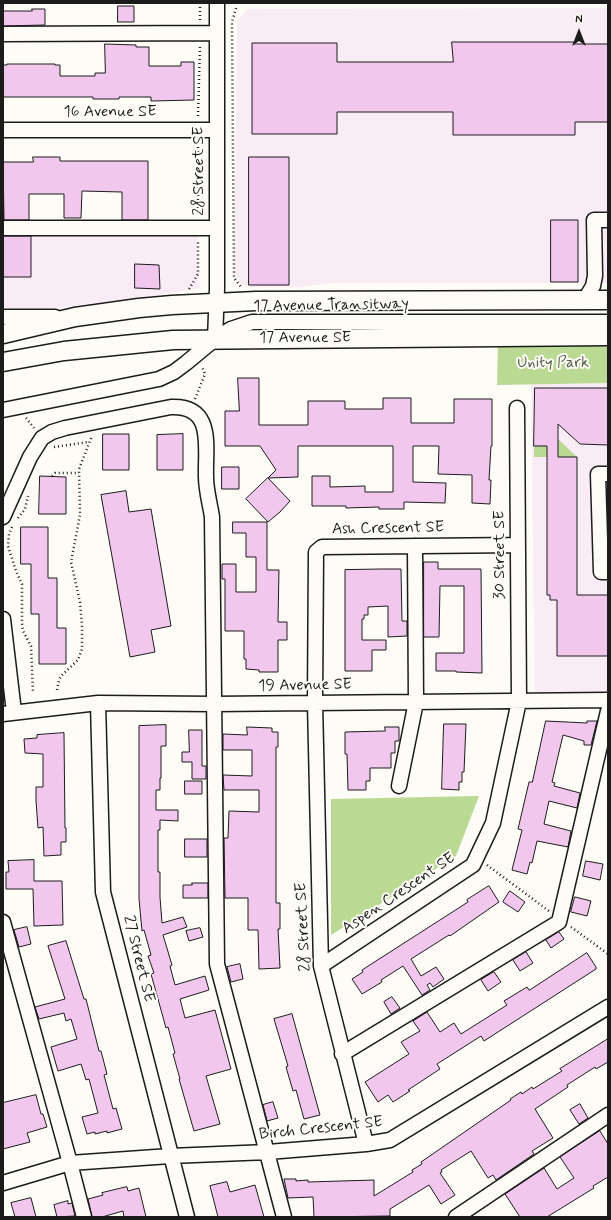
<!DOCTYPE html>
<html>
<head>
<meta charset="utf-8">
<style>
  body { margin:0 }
  #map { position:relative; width:611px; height:1220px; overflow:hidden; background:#fdfcf7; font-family:Mynerve,sans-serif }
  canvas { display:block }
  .frame { position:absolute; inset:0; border:4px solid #1c1c1c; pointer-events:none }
  .north { position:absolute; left:559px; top:12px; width:40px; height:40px; -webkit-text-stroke:3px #fdfcf7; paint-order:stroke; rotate:0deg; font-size:11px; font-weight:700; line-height:16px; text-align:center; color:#1c1c1c }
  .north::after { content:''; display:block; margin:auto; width:14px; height:18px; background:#1c1c1c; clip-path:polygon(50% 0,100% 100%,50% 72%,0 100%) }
</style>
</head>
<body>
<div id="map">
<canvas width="611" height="1220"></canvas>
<div class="frame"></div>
<div class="north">N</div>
</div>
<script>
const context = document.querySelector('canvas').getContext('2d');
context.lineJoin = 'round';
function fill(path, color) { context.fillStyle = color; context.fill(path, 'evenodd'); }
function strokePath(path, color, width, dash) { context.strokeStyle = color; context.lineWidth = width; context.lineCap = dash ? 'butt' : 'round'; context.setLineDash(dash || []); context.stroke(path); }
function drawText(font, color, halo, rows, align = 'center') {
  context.font = font + ' Mynerve,sans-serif'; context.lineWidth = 4; context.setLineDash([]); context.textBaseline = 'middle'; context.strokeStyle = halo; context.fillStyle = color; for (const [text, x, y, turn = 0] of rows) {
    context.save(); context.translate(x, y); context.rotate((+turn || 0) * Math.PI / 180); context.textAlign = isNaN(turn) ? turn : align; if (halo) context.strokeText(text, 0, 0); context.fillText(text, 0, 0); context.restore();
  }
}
fill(new Path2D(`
  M608 8V283H331L302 287H248L238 283V278L234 274 237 22 247 9Z
  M197 221 199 288 146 297 56 308H3V226L152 224Z
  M608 383V700L535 701 531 384Z`), '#faecf4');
fill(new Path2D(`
  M498 343H608V383L497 385Z
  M558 439 577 457H534V446L558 445Z
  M479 796 456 856 331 935V799Z`), '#bad992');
const building = new Path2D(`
  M118 6H134V22H118Z
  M32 9H45V25L3 26V11H32Z
  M452 42H574V44H608V122H575V135H453V112H337V134H252V43H337V62H453Z
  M105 44 136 45V47H149V66H181V62H194V100L151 101V97H119V99H93V97H3V65H7V64H55V65H60V76H95V73H105Z
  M33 157H60V161H148V220H122V192L82 191 81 218H64V194H29V220H4L3 162H33Z
  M249 157H289V285H249Z
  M551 220H578V282H551Z
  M3 236H31V277H3Z
  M135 264 159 265 160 289 135 288Z
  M238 378H259V425H308V401H345V409H383V398H411V423H454V399H492V446H491L489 480H491L490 504 472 503V475L438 474 439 446H413V482L446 483 445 503 404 502V509H379V507L346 508V506H312V476H330V487L365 486V492H393V446H298V477L268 478 276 470 260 446H225V411H239Z
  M535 388H608V445L580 444 558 424V457H577V595H608V656H557V600H550V595H547V446H534Z
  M103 434H129V470H103Z
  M183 434V470H157V435Z
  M222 467H239V489H222Z
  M40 476 66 477V514H39Z
  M268 478 290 501 280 512 268 522 246 499Z
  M126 491 129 512 151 509 171 626 151 630 155 652 130 657 101 495Z
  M233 522H267V570H279L278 622H287V640H278V672H259V670L246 669V659H244V631H225V579H222V564H236V592H256V557H246V533H233Z
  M21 527H48V578H57V628H66V664H39V614H31V564H21Z
  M424 562H438V569H481L482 673 456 672V671H436V653H464V586H440L439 637H424Z
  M382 569H401L402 621H407V636L388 637V606L368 607V615H364V619H362V640H386V650H372V671H345V570Z
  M546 721 587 723V721H597L591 745H584V741L563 735 552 782 555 783 554 786 580 793 577 808 549 801 544 824 571 831 568 847 537 841 532 863 530 862 527 874 512 870 522 830 518 829 529 782H532Z
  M444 724H466L464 772H462V782H459V790L442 789Z
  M166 725V746H161V778H160V790H156V810H178V821L160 820V830H158V872H160V897L162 923 183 917 187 927 163 935 172 965 170 966 175 985 205 976 209 990 180 999 185 1018 215 1010 231 1069 206 1076 220 1124 194 1131 179 1079H180L173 1054 175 1053 168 1027 166 1028 151 974 154 973 148 956 151 955 144 930 142 931 139 899V726Z
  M247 727 272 728V732H278V747H276V903H280V929H278L280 968 259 969 258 930H248V898H225L224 838H228L229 811 259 812V790H224L223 775 252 776V750H223V734L247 735Z
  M385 727H399V741H395V753H391V768H370V781H366V790H348L347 754H345V732L385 731Z
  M189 730H202V766H206V779H192V762H182V752H189Z
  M64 733 65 828H66V842H61V855L44 856 43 827 38 828 36 801V787H43V754L25 753 24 739 37 738V735Z
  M185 781H202V794H185Z
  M185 839H207V857H185Z
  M34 860V881H62L63 925 34 926 33 889H6V872H9L8 861Z
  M586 861 603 864 600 880 583 876Z
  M192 883H208V898H183V885H192Z
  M489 886 499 902 450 936 449 935 411 959 421 976 436 967 444 979 433 987 430 983 427 985 430 990 422 995 403 966 381 980 382 982 362 994 352 979 363 972 362 970 468 902 467 900Z
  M510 891 525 902 518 912 503 902Z
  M575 897 591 901 587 916 571 912Z
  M27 927 31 944 19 947 14 930Z
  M200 928 203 937 189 941 186 931Z
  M559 932 564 939 551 948 546 940Z
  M66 941 84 999H86L99 1051H101L107 1074 104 1075 113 1109 116 1108 122 1129 107 1133V1131L95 1134V1132L87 1134 82 1117 98 1113 89 1079 86 1080 81 1064 58 1071 51 1047 77 1039 71 1019 66 1021 64 1013 39 1019 35 1007 65 999 48 946Z
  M526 952 533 963 520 971 513 960Z
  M587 953 596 967V969L484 1041 481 1036 437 1064 440 1069 408 1090 410 1091 393 1102 388 1095 378 1102 365 1082 409 1054 401 1042 420 1031 413 1021 427 1012 440 1032 454 1023 461 1034 507 1005 504 1001 527 987 529 990Z
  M240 964 243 979 231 982 227 967Z
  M494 972 501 982 488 991 481 980Z
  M392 997 400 1008 391 1014 384 1002Z
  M292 1014 320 1115 304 1119 296 1090 293 1091 286 1067 288 1066 274 1019Z
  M608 1039V1062L596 1069 595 1067 567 1085 568 1087 535 1109 553 1138 532 1151 534 1154 496 1180 493 1175 488 1178 471 1151 441 1170 442 1172 440 1173 455 1195 441 1204 429 1185 390 1209V1216L314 1217 313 1197 288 1198 284 1179H296V1181L308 1180V1182L374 1180V1196L413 1172 412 1170 422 1164 421 1162 511 1100 510 1099 521 1092 522 1094 532 1087 533 1089 562 1071 560 1069Z
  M36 1095 41 1114H43L47 1127 27 1133 30 1142 3 1149V1103Z
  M273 1102 278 1118 267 1121 263 1105Z
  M580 1104 588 1118 579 1124 570 1110Z
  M600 1131 608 1144V1177L593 1186 594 1188 547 1217H520L505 1194 544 1168 557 1189 574 1178 560 1157Z
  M227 1182 230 1192 255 1185 264 1217H218L210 1186Z
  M127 1187 128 1191 139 1188 146 1217H124L123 1211 102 1217H92L88 1199 103 1195 102 1193Z
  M31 1198 36 1217H15L11 1203Z
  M68 1201V1204L72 1203 75 1216 57 1217 54 1205Z`);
fill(building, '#f2c7ee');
strokePath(building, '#1c1c1c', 1);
const minor = new Path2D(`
  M3 34 217 33
  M3 130H217
  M3 228H217
  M584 301 593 286 595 276 594 220H608
  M3 317H55
  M215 339 217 289V3
  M3 410 159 379 174 372 186 363 215 339 231 329 252 322H608
  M608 474H598L601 572H608
  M3 517 30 457 42 438 52 432 65 428 171 407C215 405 205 447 206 477 206 490 210 504 212 517L217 964 284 1217
  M3 619 14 712
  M98 703 103 892 187 1217
  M3 714 98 703 214 704 608 700
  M399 786 416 702 415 546
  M3 922 70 1163 84 1217
  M321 966 473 865 493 823 519 701 517 408
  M342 1054 559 922 608 711
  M366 1144 321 966 315 703 316 552 322 547 518 545
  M3 1183 70 1163 170 1156 268 1152 366 1144 390 1140 608 1007
  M456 1217 608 1115`);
const major = new Path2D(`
  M3 334 75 317 139 308 172 305 256 301 608 300
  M3 362 64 351 173 340 608 336`);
strokePath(minor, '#1c1c1c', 17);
strokePath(major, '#1c1c1c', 21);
strokePath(new Path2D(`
  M200 3V20
  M236 8 232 22 234 278 241 287
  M198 116 200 45
  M198 147V215
  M189 289 198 274V240
  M195 399 205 374 202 367
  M26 418 34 428
  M54 447 89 442
  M52 476 55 473H79
  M18 518 25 509 28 496
  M12 527 9 534 8 546 16 571 22 584V623L23 631 31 646 33 693
  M57 690 59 680 61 676 78 660 82 649V625L80 602 71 562 80 515 79 469 92 436
  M487 865 549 911
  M571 927 608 954`), '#1c1c1c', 2.5, [1, 3]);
strokePath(minor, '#fdfcf7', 14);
strokePath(major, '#fdfcf7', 18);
drawText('16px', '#1c1c1c', '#fdfcf7', [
  ["16 Avenue SE",110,113],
  ["28 Street SE",200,171,-90],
  ["17 Avenue Transitway",331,306,-1],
  ["17 Avenue SE",305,339],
  ["Ash Crescent SE",388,529,-1],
  ["30 Street SE",501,555,-90],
  ["19 Avenue SE",305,686,-1],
  ["Aspen Crescent SE",399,894,-34],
  ["28 Street SE",304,927,-93],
  ["27 Street SE",138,959,76],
  ["Birch Crescent SE",321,1129,-6]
]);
drawText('16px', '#535e45', '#fdfcf7', [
  ["Unity Park",553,364]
]);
</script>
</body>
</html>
